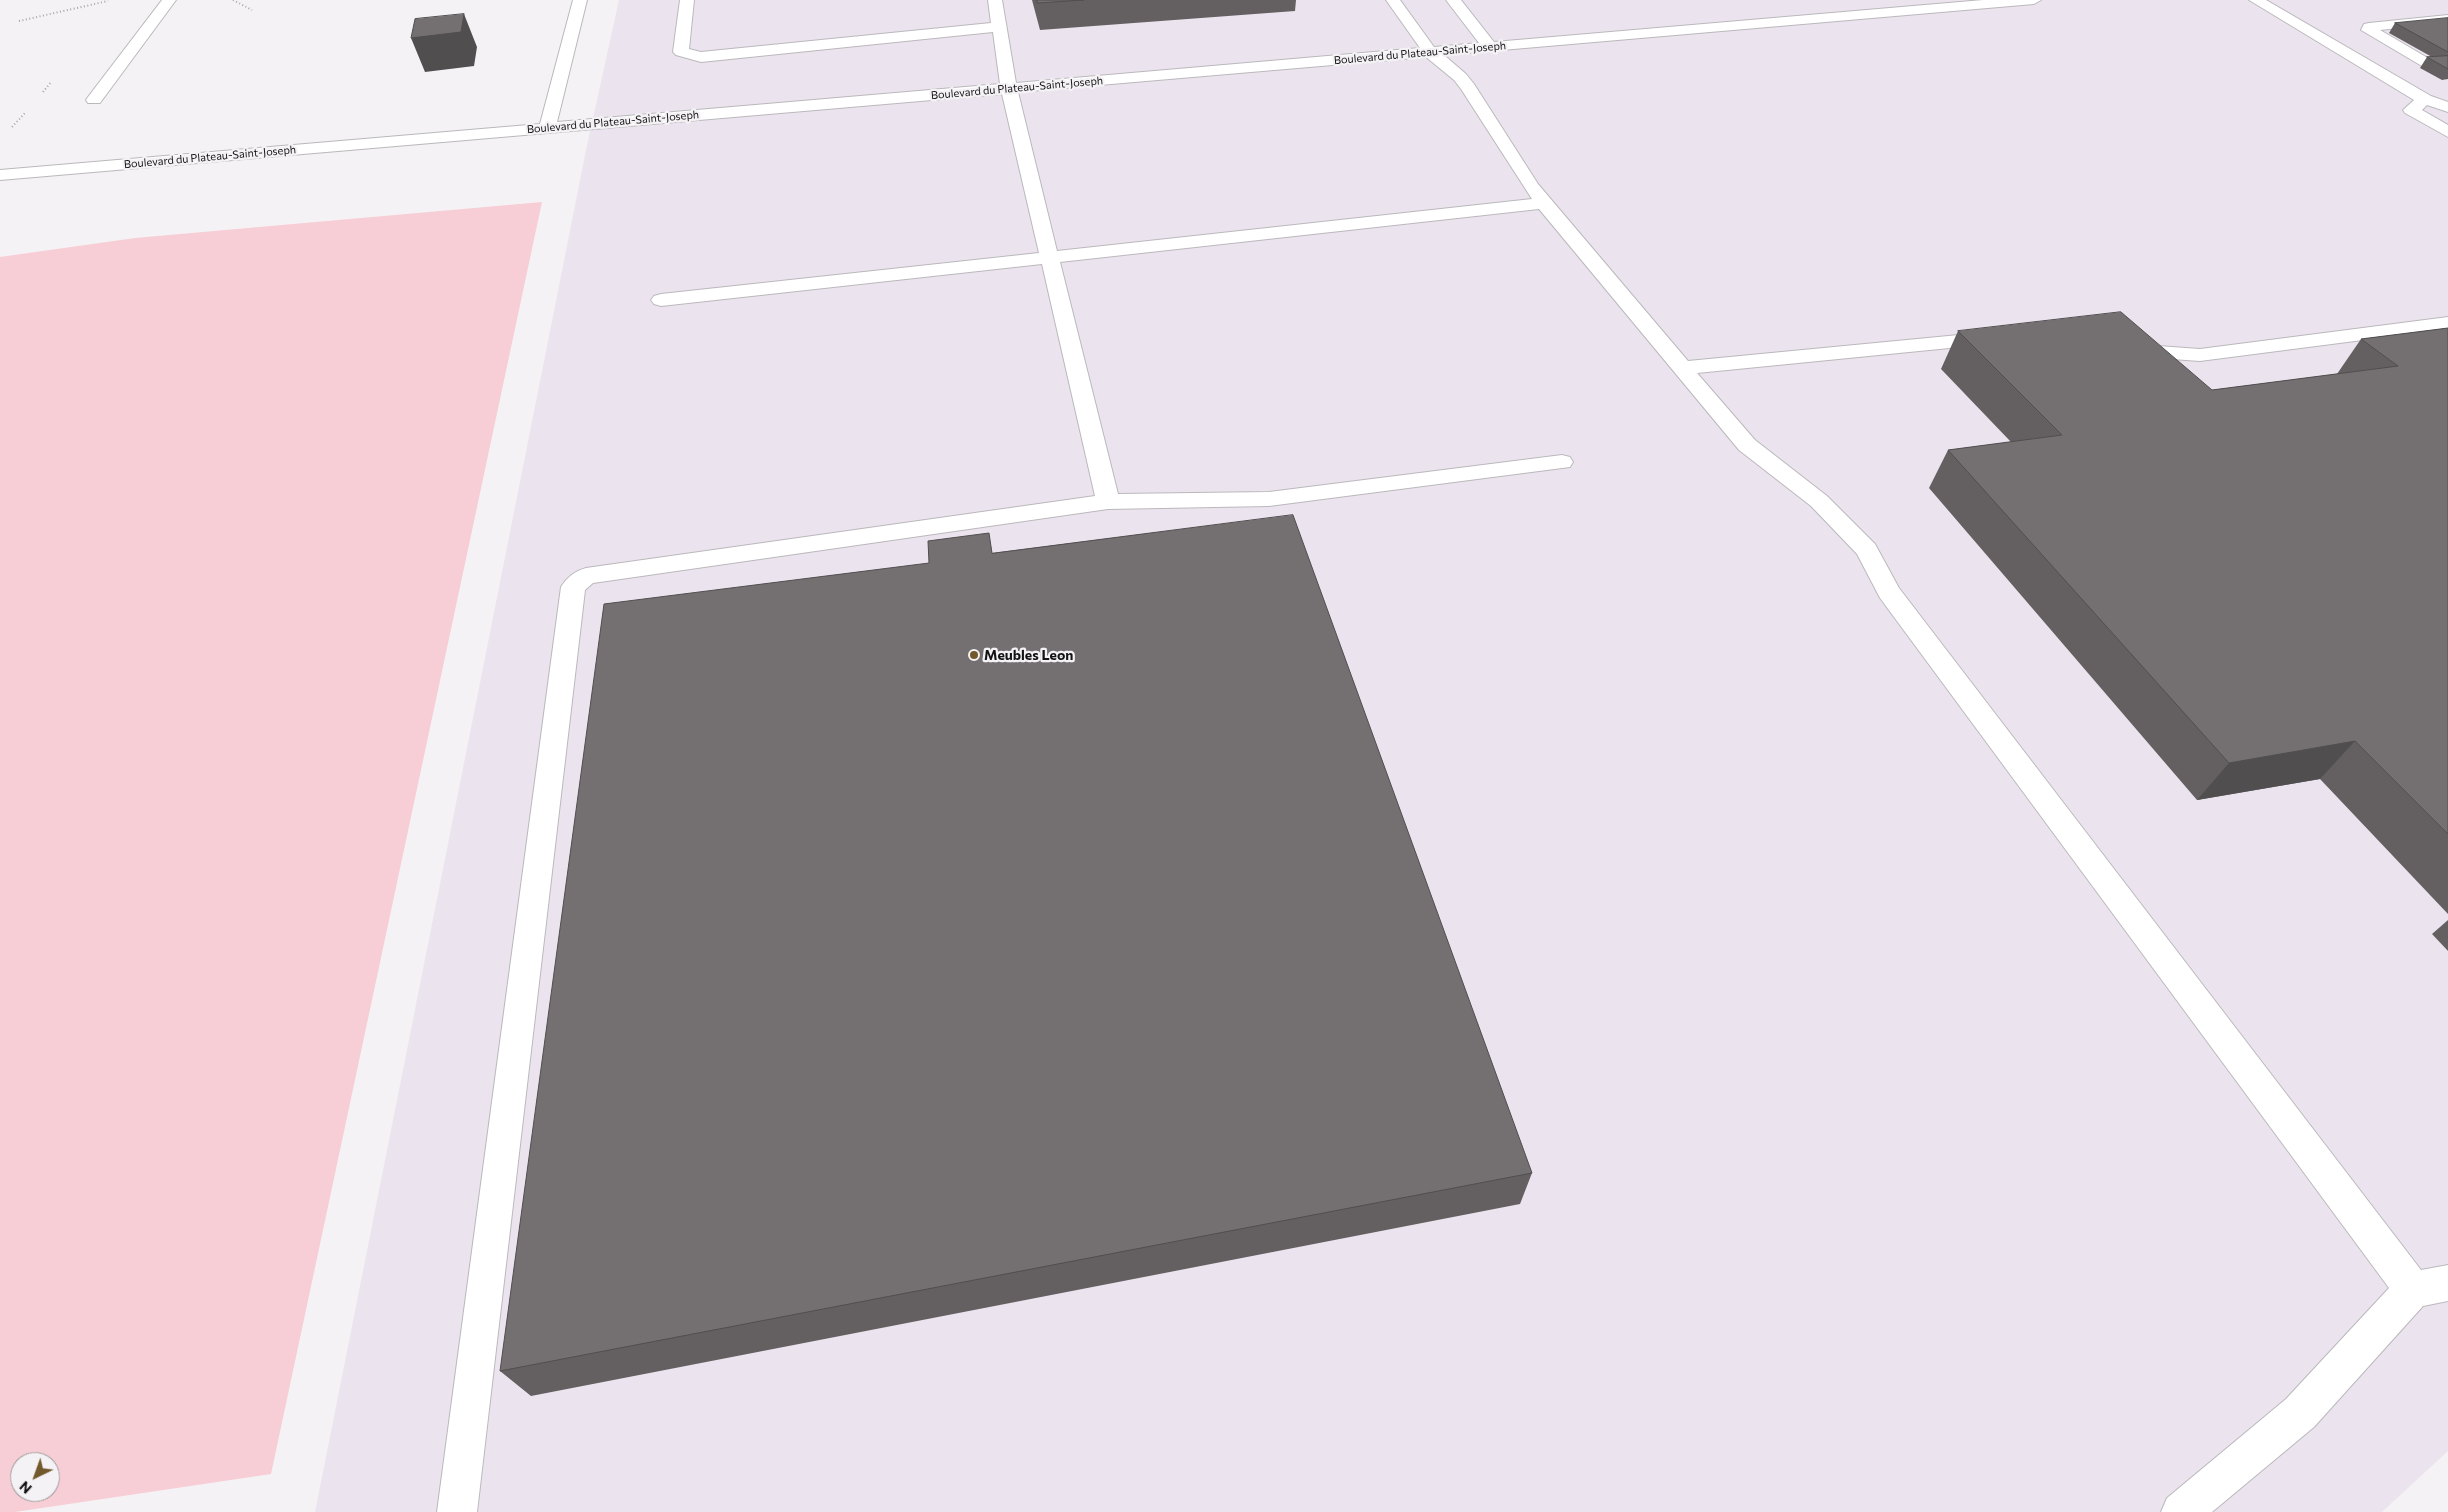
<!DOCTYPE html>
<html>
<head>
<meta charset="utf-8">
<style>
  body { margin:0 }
  #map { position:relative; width:2448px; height:1512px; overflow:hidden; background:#f4f2f5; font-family:Commissioner,sans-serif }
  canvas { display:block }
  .north { position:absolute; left:10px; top:1452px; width:50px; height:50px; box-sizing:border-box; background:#f4f2f5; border:1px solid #9a999b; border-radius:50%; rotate:222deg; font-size:14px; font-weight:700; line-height:20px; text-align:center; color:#141314 }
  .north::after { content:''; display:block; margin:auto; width:18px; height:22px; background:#72582a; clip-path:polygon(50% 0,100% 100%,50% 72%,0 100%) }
</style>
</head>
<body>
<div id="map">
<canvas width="2448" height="1512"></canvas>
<div class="north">N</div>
</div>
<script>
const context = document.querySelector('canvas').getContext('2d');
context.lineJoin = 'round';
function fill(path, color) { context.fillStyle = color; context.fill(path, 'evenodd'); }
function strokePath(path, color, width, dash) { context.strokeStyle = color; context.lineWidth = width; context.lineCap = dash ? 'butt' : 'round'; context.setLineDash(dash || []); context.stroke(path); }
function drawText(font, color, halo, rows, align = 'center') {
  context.font = font + ' Commissioner,sans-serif'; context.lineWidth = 4.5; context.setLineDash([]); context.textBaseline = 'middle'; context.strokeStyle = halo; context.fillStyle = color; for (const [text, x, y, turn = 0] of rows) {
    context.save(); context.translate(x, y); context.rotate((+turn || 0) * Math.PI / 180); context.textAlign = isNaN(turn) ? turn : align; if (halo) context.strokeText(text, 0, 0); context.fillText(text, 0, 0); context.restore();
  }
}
fill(new Path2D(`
  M619 0H2448V1451L2382 1512H315L586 150Z`), '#ebe4ee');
fill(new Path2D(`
  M542 202 271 1474 15 1512H0V257L135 238ZM20 1462H50V1492H20Z`), '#f7ced6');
const minor = new Path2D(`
  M162 0H176L100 103H88L86 100 88 97Z
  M573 0H587L557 122 1000 84 993 32 701 62 676 55 673 52 680 0H694L689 49 701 52 991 23 988 0H1002L1016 83 1420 48 1386 0H1400L1434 47 1479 43 1446 0H1461L1494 42 1983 0H2041L2034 4 1444 55 1466 74 1474 84 1538 184 1688 361 1990 332 1997 334 2000 338 1997 342 1990 344 1697 373 1755 440 1827 496 1875 544 1899 588 2421 1270 2448 1265V1301L2423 1306 2314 1427 2212 1512H2161L2167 1498 2286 1399 2389 1288 1880 598 1857 554 1811 506 1739 450 1539 209 1060 262 1118 494 1269 492 1562 455 1570 457 1573 462 1570 467 1269 506 1108 509 593 583 585 590 477 1512H437L561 587C567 577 575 571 586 568L1095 496 1042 264 661 306 654 304 651 300 654 296 661 294 1039 253 1002 94 0 180V170L540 124ZM1426 57 1454 80 1461 89 1532 199 1057 251 1018 92Z
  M2249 0H2266L2431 96 2448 102V112L2427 105 2422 110 2448 125V137L2405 113 2403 110 2414 100Z
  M2448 15V23L2380 30 2438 64 2440 67 2438 70 2432 72 2361 30 2364 24 2369 23Z
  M2448 317V329L2200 361 2158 358 2124 350 2121 346 2124 342 2131 340 2158 346 2200 349Z`);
strokePath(minor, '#bbb8bc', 2);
strokePath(new Path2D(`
  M233 0 252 10
  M19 21 108 1
  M43 92 51 82
  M12 127 25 113`), '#a6a5a7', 2, [1, 2.5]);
fill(minor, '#fff');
fill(new Path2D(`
  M1032 0H1296L1295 11 1040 30Z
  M2448 18V79L2442 80 2420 68 2427 57H2432L2389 33 2395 23Z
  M2448 328V914L2320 779 2197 800 1929 488 1948 450 2011 442 1941 369 1958 331 2212 390 2337 374 2361 339Z
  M992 553 1532 1173 1520 1204 531 1396 500 1371 929 563Z
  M2448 920V951L2432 934Z`), '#646062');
fill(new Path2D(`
  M464 14 477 47 474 66 425 72 411 38Z
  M2355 741 2320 779 2197 800 2229 763Z`), '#514e50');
const building = new Path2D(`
  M1037 0H1084L1038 3Z
  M464 14 461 32 411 38 415 19Z
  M2448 18V52L2395 23Z
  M2448 56V69L2427 57Z
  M2121 312 2212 390 2398 366 2361 339 2448 328V834L2355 741 2229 763 1948 450 2062 435 1958 331Z
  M1293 515 1532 1173 500 1371 604 604 929 563 928 541 989 533 992 553Z`);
fill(building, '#747072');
strokePath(building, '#514e50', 1);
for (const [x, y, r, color] of [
  [974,655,5,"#72582a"]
]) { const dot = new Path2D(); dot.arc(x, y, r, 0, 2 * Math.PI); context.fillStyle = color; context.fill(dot); strokePath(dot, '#f4f2f5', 2); }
drawText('11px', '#141314', '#f4f2f5', [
  ["Boulevard du Plateau-Saint-Joseph",1420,53,-5],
  ["Boulevard du Plateau-Saint-Joseph",1017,88,-5],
  ["Boulevard du Plateau-Saint-Joseph",613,122,-5],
  ["Boulevard du Plateau-Saint-Joseph",210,157,-5]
]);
drawText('bold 14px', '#141314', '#f4f2f5', [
  ["Meubles Leon",984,655]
], 'left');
</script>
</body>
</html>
